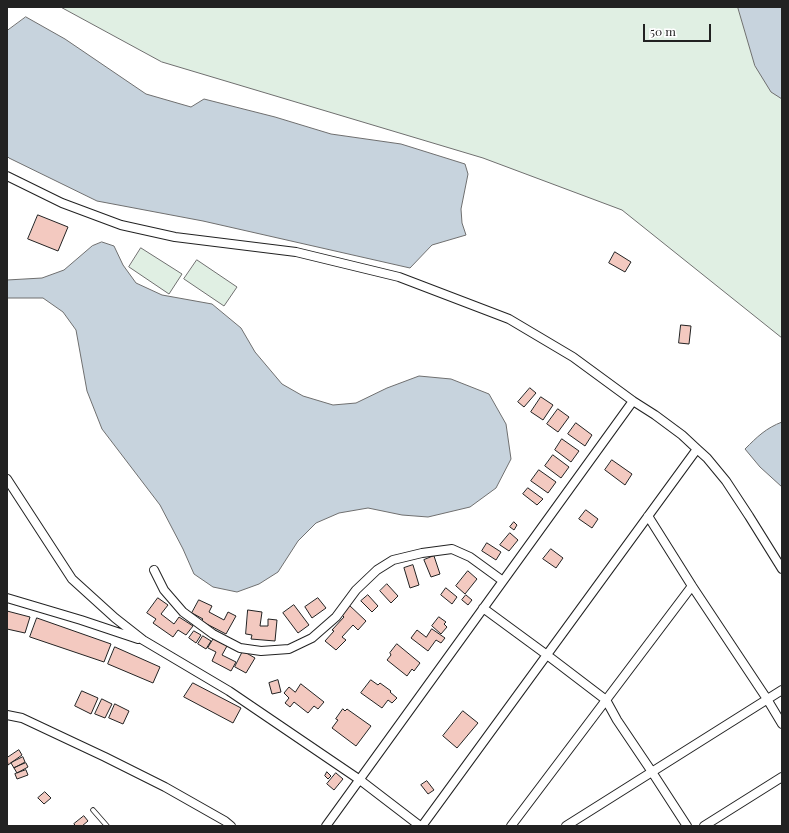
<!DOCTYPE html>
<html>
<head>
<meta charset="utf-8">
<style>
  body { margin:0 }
  #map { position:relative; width:789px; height:833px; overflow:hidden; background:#fff; font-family:"Playfair Display",serif }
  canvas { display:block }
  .frame { position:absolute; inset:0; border:8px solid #222; pointer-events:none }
  .scale { position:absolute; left:643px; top:24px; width:68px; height:18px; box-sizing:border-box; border:2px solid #222; border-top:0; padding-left:5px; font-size:12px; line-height:14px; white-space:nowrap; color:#222; -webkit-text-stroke:3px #fff; paint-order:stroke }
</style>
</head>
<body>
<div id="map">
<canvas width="789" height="833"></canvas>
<div class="frame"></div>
<div class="scale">50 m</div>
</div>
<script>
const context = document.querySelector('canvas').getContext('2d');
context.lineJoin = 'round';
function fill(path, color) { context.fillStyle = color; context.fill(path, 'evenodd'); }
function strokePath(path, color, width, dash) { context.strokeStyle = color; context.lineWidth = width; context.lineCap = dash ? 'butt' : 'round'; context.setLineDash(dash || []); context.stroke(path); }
const green = new Path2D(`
  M61 7H782V338L622 210 483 158 162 62Z
  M141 248 182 274 169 294 129 267Z
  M197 260 237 287 224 306 184 279Z`);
fill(green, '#e0efe3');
strokePath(green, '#6f6f6f', 1);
const water = new Path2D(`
  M738 7H782V99L771 92 755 66Z
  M26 17 65 39 146 94 191 107 204 99 275 117 331 134 401 144 465 164 468 174 461 209 462 223 466 235 432 245 410 268 203 221 97 201 9 158 7 156V31Z
  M102 242 114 246 123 265 136 283 162 295 212 304 241 328 255 352 282 384 303 396 333 405 356 403 387 388 419 376 451 379 489 394 506 424 511 459 496 488 470 507 428 517 402 515 368 508 339 513 316 523 298 541 278 572 259 584 237 592 213 587 194 574 183 549 160 505 102 429 87 391 76 330 63 312 43 298H7V280L42 278 64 270 92 246Z
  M782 422V487L760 467 745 449C757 437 766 428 782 422Z`);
fill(water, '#c7d3dd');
strokePath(water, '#6f6f6f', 1);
const building = new Path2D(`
  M38 215 68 227 58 251 28 239Z
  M615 252 631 262 625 272 609 263Z
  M681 325 691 326 689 344 679 343Z
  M530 388 536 393 524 407 518 402Z
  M541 397 553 405 543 420 531 412Z
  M558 409 569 417 558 432 547 424Z
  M576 423 592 435 585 446 568 434Z
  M562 439 579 451 571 462 555 450Z
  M553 455 569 467 561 478 545 466Z
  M612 460 632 474 625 485 605 470Z
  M539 470 556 482 548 493 531 481Z
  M528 488 543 499 537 505 523 494Z
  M586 510 598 519 592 528 579 519Z
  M514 522 517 525 514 530 510 527Z
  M510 533 518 540 509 551 500 545Z
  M487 543 501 552 496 560 482 551Z
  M551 549 563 558 556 568 543 559Z
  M434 556 440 574 431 577 424 560Z
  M413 565 419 585 410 588 404 568Z
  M468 571 477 579 465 594 456 586Z
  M387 584 398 596 391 603 380 591Z
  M446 588 457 597 452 604 441 595Z
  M368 595 378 606 372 612 361 601Z
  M466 595 472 600 468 605 462 600Z
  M158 598 168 605 161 614 174 624 179 617 193 626 186 635 178 630 173 637 153 623 156 619 147 613Z
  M318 598 326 608 312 618 305 607Z
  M199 600 212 606 209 612 224 620 228 612 236 616 226 634 201 621 203 619 192 613Z
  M294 605 309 625 298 633 283 613Z
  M349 605 366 621 358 630 353 625 342 637 346 640 336 650 325 641 334 631 332 630 344 617 341 614Z
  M248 610 262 612 260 626H268V619L277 620 275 641 251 639 252 635 246 634Z
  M7 611 30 617 25 633 7 629Z
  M439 617 446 622 444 624 447 627 441 634 432 626Z
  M37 618 111 644 104 662 30 637Z
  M432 629 445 638 441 643 436 640 428 651 411 638 417 630 426 637Z
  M194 631 201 635 196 643 189 638Z
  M203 636 211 641 206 649 198 644Z
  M214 638 227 646 222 655 236 662 231 671 212 661 216 652 208 648Z
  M397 644 420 663 414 671 412 669 407 676 387 660 391 655 390 653Z
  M115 647 160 667 153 683 108 664Z
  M243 651 255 658 246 673 235 667Z
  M278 680 281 692 272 694 269 683Z
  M371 680 378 685 380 683 391 691 390 692 397 698 392 703 388 700 382 708 361 693Z
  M193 683 241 708 233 723 184 697Z
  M301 684 324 702 318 709 314 706 308 713 294 702 290 707 285 703 289 698 284 693 289 687 295 692Z
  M82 691 98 698 91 714 75 706Z
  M102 699 112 704 105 718 95 714Z
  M115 704 129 711 123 724 109 718Z
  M343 709 345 711 347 709 371 726 356 746 332 728 338 720 336 719Z
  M463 711 478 723 457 748 443 736Z
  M19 750 22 755 8 765 7 758Z
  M23 757 25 762 14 768 11 763Z
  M26 763 28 767 17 773 14 768Z
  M26 770 28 775 17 779 15 774Z
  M327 772 331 776 328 779 325 776Z
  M336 773 343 779 334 790 327 784Z
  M427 781 434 790 428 794 421 785Z
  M45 792 51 798 44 804 38 798Z
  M84 816 88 821 82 826H76L74 824Z`);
fill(building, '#f3c9c0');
strokePath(building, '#222', 1);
const service = new Path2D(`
  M93 810 107 826`);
const minor = new Path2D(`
  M7 176 62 203 121 225 175 237 296 252 399 277 509 319 573 357 633 401 655 415 682 435 697 449 707 458 726 481 749 516 782 569
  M7 479 72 579 115 618 143 640 229 691 360 780 420 826
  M648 516 692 586 767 699 782 724
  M154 570 164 590 183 612 213 634 240 648 261 651 289 649 312 638 336 617 356 590 377 570 393 560 422 553 452 549 470 557 503 581
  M7 598 81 620 138 639
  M483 608 547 655 606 700 617 720 652 772 687 826
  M7 715 22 718 105 757 165 787 225 821 231 826
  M326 826 633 401
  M422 826 697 449
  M511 826 692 586
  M566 826 782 690
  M704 826 782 777`);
strokePath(service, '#222', 5.5);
strokePath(minor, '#222', 10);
strokePath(service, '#fff', 4);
strokePath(minor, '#fff', 8);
</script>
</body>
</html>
